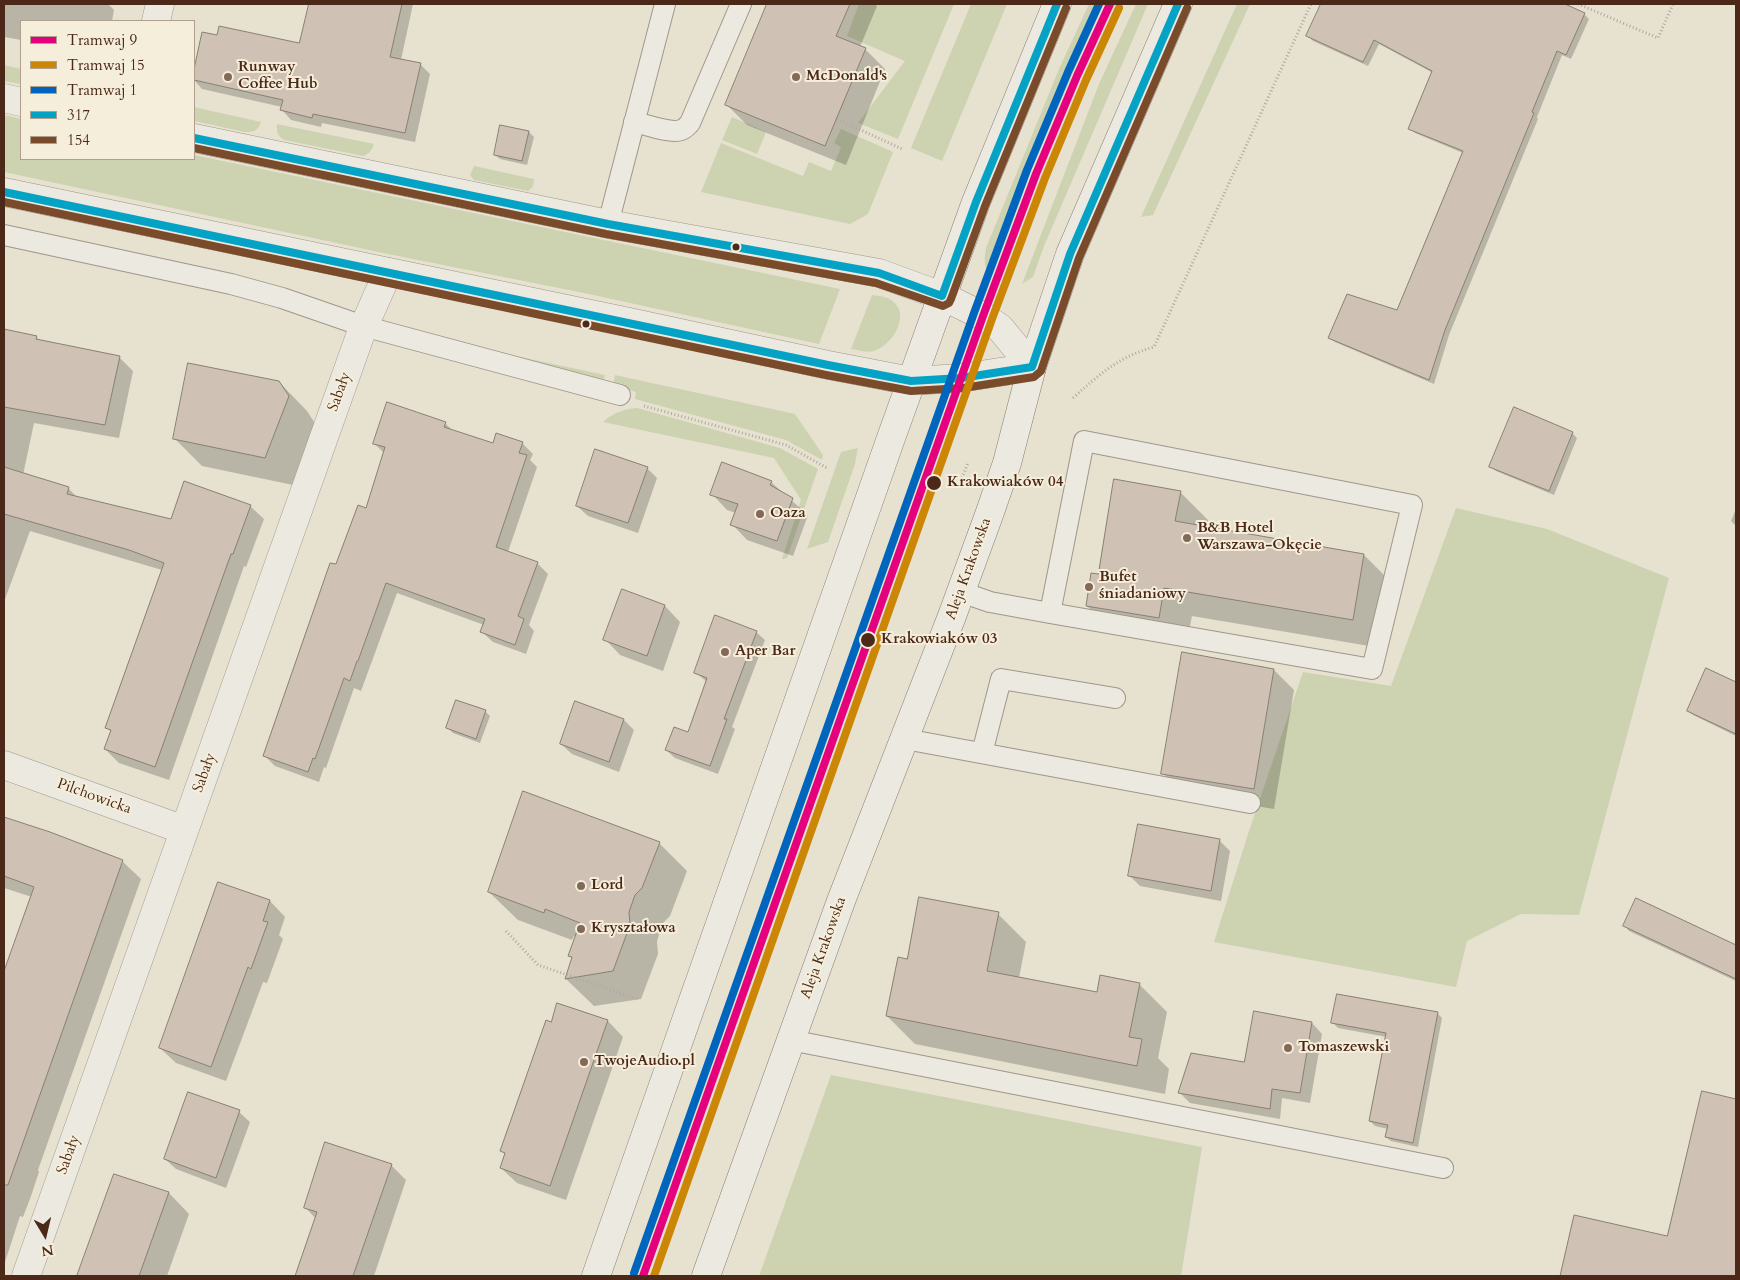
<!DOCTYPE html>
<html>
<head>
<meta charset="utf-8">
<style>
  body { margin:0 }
  #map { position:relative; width:1740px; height:1280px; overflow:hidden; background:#e7e1d0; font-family:Cardo,serif }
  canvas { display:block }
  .frame { position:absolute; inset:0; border:5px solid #4b2817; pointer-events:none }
  .legend { position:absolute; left:20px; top:20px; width:175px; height:140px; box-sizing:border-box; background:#f5eedb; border:1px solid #b19f8d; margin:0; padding:6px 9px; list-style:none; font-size:15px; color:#4b2817 }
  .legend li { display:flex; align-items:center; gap:10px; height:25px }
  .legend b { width:25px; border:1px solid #b19f8d }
  .north { position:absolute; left:20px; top:1210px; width:50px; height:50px; -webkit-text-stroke:4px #f5eedb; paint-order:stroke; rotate:171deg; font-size:14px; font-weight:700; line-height:20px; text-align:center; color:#4b2817 }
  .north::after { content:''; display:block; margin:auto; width:18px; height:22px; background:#4b2817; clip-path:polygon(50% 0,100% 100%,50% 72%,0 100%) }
</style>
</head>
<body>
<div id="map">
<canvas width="1740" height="1280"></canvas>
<div class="frame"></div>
<ul class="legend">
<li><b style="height:6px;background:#e5007d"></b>Tramwaj 9</li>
<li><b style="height:6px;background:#cc8606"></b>Tramwaj 15</li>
<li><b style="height:6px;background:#0065bd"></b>Tramwaj 1</li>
<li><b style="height:6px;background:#04a3c5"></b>317</li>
<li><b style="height:6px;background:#7a4b2a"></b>154</li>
</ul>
<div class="north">N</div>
</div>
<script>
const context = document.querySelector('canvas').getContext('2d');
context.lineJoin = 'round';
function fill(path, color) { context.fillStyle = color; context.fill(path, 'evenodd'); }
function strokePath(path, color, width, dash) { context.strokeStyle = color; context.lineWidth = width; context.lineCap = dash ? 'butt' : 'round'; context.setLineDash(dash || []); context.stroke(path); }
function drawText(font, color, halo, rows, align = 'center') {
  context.font = font + ' Cardo,serif'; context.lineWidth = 4; context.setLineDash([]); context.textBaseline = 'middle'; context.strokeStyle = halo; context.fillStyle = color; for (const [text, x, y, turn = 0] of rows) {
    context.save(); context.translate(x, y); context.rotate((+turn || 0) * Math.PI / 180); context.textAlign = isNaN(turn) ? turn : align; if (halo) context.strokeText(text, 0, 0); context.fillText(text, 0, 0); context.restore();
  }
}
fill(new Path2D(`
  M859 4H954L898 139 858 123 905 61 847 36Z
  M971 4H1007L942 161 911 148Z
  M1089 4H1103L1030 171 989 277C984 267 984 259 986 248L1059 69Z
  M1136 4H1148L1044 246 1033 277 1022 284 1099 84Z
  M1237 4H1250L1153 215 1141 217Z
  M4 65 21 69V84L4 81Z
  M194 107 261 122C258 131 254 132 245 132L194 121Z
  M4 115 21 119V159H194V155L840 289 819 344 584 293 388 254 4 172Z
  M732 117 766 132 757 154 722 140Z
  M277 124 374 144C372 150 369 154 363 156L284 140C278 136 276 132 277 124Z
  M841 129 893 152 868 214 850 224 701 192 721 143 803 176 809 162 831 171 841 147 834 143Z
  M474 166 534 179C534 184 533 188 528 191L474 180 470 175Z
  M872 295C878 296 886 296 891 300 912 313 893 345 874 351 866 353 858 350 851 349Z
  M497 352 605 375 603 382Z
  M615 375 795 414 823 455 822 460 786 440 635 399 636 392 613 385Z
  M637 408 780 448 818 469 787 558 782 559 801 500 774 458 603 422C612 413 624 409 637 408Z
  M858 448 855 464 828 542 807 549 841 452Z
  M1456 508 1547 529 1669 578 1579 915 1521 914 1467 941 1456 987 1214 942 1249 831 1303 672 1391 686Z
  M831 1075 1202 1147 1181 1276H759Z`), '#cdd2b1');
fill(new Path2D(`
  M4 4H108L114 10 112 21H21V40L4 37Z
  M311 4H413L401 60 420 64 430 74 415 142 322 123 321 127 291 120 282 110V107L202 89 194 80 203 33 218 37 300 44Z
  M769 4H874L877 6 860 47 865 49 885 69 846 165 747 125 727 105Z
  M1322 4H1562L1584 14 1589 19 1571 59 1562 55 1537 117 1538 119 1449 335 1434 384 1335 342 1330 338 1398 312 1463 153 1415 133 1410 128 1433 73 1379 44 1368 66 1313 41 1308 36Z
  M529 132 534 137 527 165 500 159 495 155Z
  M4 330 36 337 40 341 119 357 133 371 119 438 34 423 23 475 68 488 78 498 172 520 250 506 264 519 246 567 244 566 169 780 119 763 105 749 111 732 107 727 162 570 30 531 4 602Z
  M279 382 307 411 316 425 293 485 202 466 174 438Z
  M445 423 454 432 493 445 522 443 533 454 530 460 537 467 508 552 537 563 548 574 529 625 534 631 526 654 493 642 482 632 484 625 397 593 361 691 354 688 326 768 324 767 319 782 275 766 264 755 337 565 367 509 384 453 374 443Z
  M1572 433 1577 438 1554 495 1496 471 1491 466Z
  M647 468 657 478 638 533 588 516 577 506Z
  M771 482 808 515 793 556 747 540 732 524 736 513 727 510 712 494Z
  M1180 492 1208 520 1207 528 1364 555 1392 583 1381 648 1192 616 1186 646 1115 634 1087 606Z
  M1736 509V526L1731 521Z
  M622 591 665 606 680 622 663 671 620 655 605 639Z
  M756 632 765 640 732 727 735 729 718 774 675 758 666 750 689 733 707 682 695 672Z
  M1274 670 1294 690 1274 809 1183 794 1163 773Z
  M1707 670 1736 684V736L1693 715 1688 711Z
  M485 711 490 716 480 743 453 733 448 728Z
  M624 720 634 730 619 772 572 754 561 744Z
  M4 821 122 861 141 879 38 1170 39 1172 31 1196 23 1217 20 1216 4 1265V1018L11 996 4 986V975L32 897 4 888Z
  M1220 841 1230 851 1221 901 1140 886 1130 876Z
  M659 843 687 871 670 916 663 923 657 941 658 954 641 999 594 1006 566 979 572 959 570 956 576 937 574 936 572 940 518 920 489 892Z
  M219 884 270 901 285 917 279 935 283 939 267 983 263 982 226 1081 176 1063 160 1048Z
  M1637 899 1736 946V981L1629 931 1625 926Z
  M998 914 1026 942 1019 978 1098 994 1139 984 1167 1012 1158 1058 1169 1069 1165 1094 915 1044 887 1016 908 960Z
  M1437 1013 1442 1018 1418 1147 1391 1141 1386 1137 1388 1129 1375 1126 1370 1121 1387 1037 1338 1028 1333 1023Z
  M608 1021 623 1037 566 1200 517 1183 501 1168 506 1155 502 1150 552 1023Z
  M1312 1023 1322 1034 1310 1103 1282 1098 1280 1119 1190 1103 1180 1093 1245 1064Z
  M1702 1092 1736 1100V1276H1561L1575 1216 1668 1238Z
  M239 1112 250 1122 226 1188 176 1169 165 1159Z
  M391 1165 406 1180 374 1276H296L316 1219 305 1207Z
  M114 1176 169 1193 189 1214 167 1276H78Z`), '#0003');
const building = new Path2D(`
  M309 4H402L390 57 421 63 405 133 313 114 312 118 280 110 283 100 194 80V69L202 32 217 35 219 26 299 43Z
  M767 4H850L836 36 866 48 825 146 725 105Z
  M1321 4H1565L1585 13 1566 55 1557 51 1532 112 1534 113 1445 330 1429 380 1328 338 1347 294 1397 310 1463 151 1408 129 1432 71 1374 40 1363 62 1306 36Z
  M500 125 529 131 522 161 494 155Z
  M4 329 37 336 36 339 120 356 105 425 4 407Z
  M188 363 279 381 289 396 265 458 173 439Z
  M387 402 446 422 444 427 493 443 496 433 523 442 519 453 527 455 496 547 538 562 518 616 524 619 515 645 480 632 485 619 386 583 358 661H357L350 681 344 678 315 759 313 758 308 772 263 756 330 563 336 564 358 505 366 508 385 447 373 444Z
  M1514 407 1573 432 1549 491 1489 467Z
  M595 449 648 467 628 523 576 506Z
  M722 462 772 481 770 485 793 498 777 541 730 525 738 504 710 495Z
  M4 467 69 487 67 494 171 519 184 481 251 505 233 554H231L155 767 104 749 111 730 105 728 164 563 129 550 4 514Z
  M1114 479 1181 491 1175 521 1364 554 1353 620 1164 588 1159 618 1086 606 1091 573 1098 574Z
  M622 589 665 605 647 656 603 640Z
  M715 615 757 631 724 719H727L710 766 665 750 674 727 688 732 707 678 694 673Z
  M1182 652 1274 669 1254 789 1161 774Z
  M1706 668 1736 682V734L1687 711Z
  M456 700 486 710 476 739 446 728Z
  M575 701 624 719 609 762 560 744Z
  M523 791 660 842 642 888 635 895 629 912 630 925 613 971 565 979 572 957 568 956 580 923 545 909 544 913 488 892Z
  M4 817 50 832 123 860 8 1185H4V971L34 887 4 876Z
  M1138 824 1220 839 1211 891 1128 876Z
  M218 882 270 900 263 921 268 922 251 969 248 967 211 1067 159 1048Z
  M919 897 999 912 987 971 1097 992 1100 975 1140 983 1129 1037 1142 1039 1137 1066 886 1016 898 957 907 959Z
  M1636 898 1736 945V979L1623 926Z
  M1337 994 1438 1012 1413 1143 1385 1137 1388 1125 1369 1121 1386 1033 1331 1023Z
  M557 1003 608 1020 550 1186 500 1168 505 1153 500 1151 546 1020 551 1022Z
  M1254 1011 1312 1022 1300 1093 1272 1089 1270 1109 1178 1093 1191 1053 1244 1062Z
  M1702 1091 1736 1099V1276H1560L1574 1215 1667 1236Z
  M188 1092 240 1110 216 1178 164 1159Z
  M325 1142 392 1164 353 1276H295L317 1212 304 1208Z
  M114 1174 169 1192 139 1276H77Z`);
fill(building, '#cfc2b4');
strokePath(building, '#887f74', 1);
const service = new Path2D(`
  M634 122C645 124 670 134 681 130 685 129 687 126 690 123L741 4
  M608 224 665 4
  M4 235 231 284 282 298 363 326 620 395
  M961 592 990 602 1050 613 1372 669 1412 505 1084 441 1050 613
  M905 739 1250 803
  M982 753 1001 679 1115 698
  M790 1040 1443 1168`);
const minor = new Path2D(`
  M156 21 160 4
  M4 765 184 830
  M26 1276 361 333 388 272`);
const tertiary = new Path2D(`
  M4 98 21 102
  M194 138 608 224 879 273 942 296 983 316 1000 328 1032 367
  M4 192 629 322 828 365 911 381 961 378 1032 367`);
const secondary = new Path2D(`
  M596 1276 891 438 976 202 1057 4
  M706 1276 841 901 952 616 989 515 1007 463 1032 367 1070 254 1178 4`);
strokePath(service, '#9f978b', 22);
strokePath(minor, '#9f978b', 29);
strokePath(tertiary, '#9f978b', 29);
strokePath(secondary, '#887f74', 29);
strokePath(new Path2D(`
  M1578 4 1658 38 1673 4
  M837 119 902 149
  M1073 398C1100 374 1118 357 1154 347L1311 4
  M644 406 786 445 827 468
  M962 478 968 463
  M506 931 538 965 638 999`), '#afa9a1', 3, [1, 2.5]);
strokePath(service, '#ece9e0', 20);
strokePath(minor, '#ece9e0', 28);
strokePath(tertiary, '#ece9e0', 28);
strokePath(secondary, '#ece9e0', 28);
strokePath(new Path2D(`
  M194 138 608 224 879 273 942 296 976 202 1057 4
  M4 192 828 365 911 381 961 378 1032 367 1070 254 1178 4`), '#04a3c5', 8);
strokePath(new Path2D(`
  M194 148 606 234 876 283 943 306 949 303 951 299 985 206 1066 8
  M4 202 826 375 911 391 963 388 1034 377 1041 371 1079 258 1187 8`), '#7a4b2a', 8);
strokePath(new Path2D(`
  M643 1276 983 316 1036 174 1077 76 1110 4`), '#e5007d', 8);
strokePath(new Path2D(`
  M654 1276 992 319 1045 178 1086 80 1119 8`), '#cc8606', 8);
strokePath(new Path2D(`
  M634 1273 974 313 1027 170 1068 72 1099 4`), '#0065bd', 8);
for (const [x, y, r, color] of [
  [228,77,5,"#826958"],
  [796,77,5,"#826958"],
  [736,247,4.5,"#4b2817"],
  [586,324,4.5,"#4b2817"],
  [934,483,8,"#4b2817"],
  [760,514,5,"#826958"],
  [1187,538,5,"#826958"],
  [1089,587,5,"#826958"],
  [868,640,8,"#4b2817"],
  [725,652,5,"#826958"],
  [581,886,5,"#826958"],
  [581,929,5,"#826958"],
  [1288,1048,5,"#826958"],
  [584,1062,5,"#826958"]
]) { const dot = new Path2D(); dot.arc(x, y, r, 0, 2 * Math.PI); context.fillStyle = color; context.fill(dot); strokePath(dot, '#f5eedb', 2); }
drawText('bold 15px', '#4b2817', '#f5eedb', [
  ["Runway",238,68],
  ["Coffee Hub",238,85],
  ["McDonald's",806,77],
  ["Oaza",770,514],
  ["B&B Hotel",1197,529],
  ["Warszawa-Okęcie",1197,546],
  ["Bufet",1099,578],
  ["śniadaniowy",1099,595],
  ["Aper Bar",735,652],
  ["Lord",591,886],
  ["Kryształowa",591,929],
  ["Tomaszewski",1298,1048],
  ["TwojeAudio.pl",594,1062]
], 'left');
drawText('15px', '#4b2817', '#f5eedb', [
  ["Sabały",340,392,-70],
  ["Aleja Krakowska",969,569,-70],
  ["Sabały",205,773,-70],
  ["Pilchowicka",94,797,20],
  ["Aleja Krakowska",824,948,-70],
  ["Sabały",69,1155,-70]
]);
drawText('bold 15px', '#4b2817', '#f5eedb', [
  ["Krakowiaków 04",947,483],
  ["Krakowiaków 03",881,640]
], 'left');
</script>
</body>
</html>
